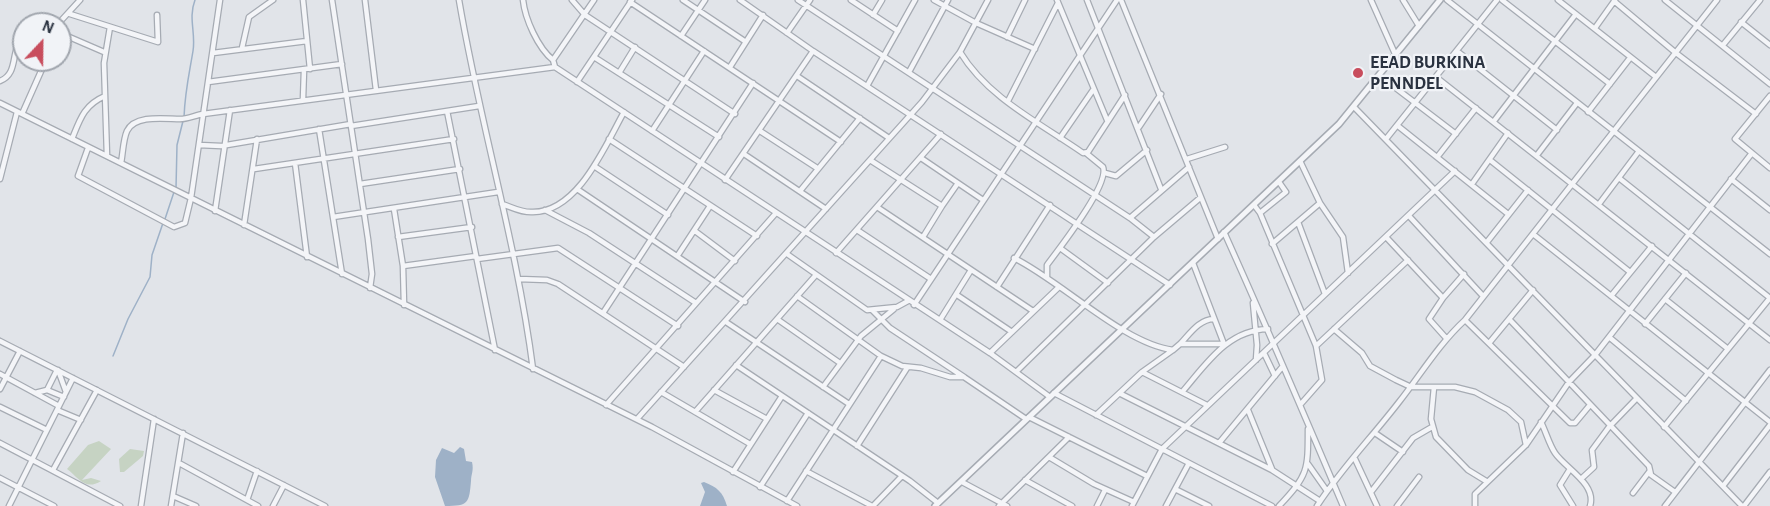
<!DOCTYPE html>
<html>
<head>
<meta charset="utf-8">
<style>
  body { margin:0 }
  #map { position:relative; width:1770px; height:506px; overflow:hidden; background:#e1e4e9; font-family:"Alegreya Sans",sans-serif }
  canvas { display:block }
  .north { position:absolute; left:12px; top:12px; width:60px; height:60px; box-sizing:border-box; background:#f1f3f7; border:2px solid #a1a6ae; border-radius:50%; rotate:22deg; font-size:16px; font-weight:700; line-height:24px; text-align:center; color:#2a3240 }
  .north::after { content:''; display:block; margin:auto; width:21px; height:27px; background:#c84d5d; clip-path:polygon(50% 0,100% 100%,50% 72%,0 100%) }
</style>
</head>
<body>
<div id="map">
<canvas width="1770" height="506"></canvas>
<div class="north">N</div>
</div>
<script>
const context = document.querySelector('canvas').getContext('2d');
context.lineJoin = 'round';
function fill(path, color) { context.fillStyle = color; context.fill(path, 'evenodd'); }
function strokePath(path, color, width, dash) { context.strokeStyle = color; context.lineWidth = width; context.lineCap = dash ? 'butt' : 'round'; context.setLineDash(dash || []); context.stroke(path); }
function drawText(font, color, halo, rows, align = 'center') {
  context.font = font + ' "Alegreya Sans",sans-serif'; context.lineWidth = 4.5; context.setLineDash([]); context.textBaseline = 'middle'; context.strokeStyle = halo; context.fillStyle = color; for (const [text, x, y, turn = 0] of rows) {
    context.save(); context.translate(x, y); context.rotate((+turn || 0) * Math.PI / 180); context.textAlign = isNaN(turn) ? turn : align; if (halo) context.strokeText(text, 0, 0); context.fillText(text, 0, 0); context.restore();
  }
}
fill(new Path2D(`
  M99 441 111 449 82 480 91 478 101 481C85 491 79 478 67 469L88 445Z
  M130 449 144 451 143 456 124 472H120L119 459Z`), '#c6d3c3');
fill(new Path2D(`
  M460 447 464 449 466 461 472 462C474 471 471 474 471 481 469 503 469 506 445 506L435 477 436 460 442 448 454 453Z
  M704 482C717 487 723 492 727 506H700L705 492 701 483Z`), '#9eb1c7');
strokePath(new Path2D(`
  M184 117C185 91 189 75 193 51 196 33 188 18 195 0
  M176 188 177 145 183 121
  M165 219 174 192
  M113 356 128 319 150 277 152 255 163 223`), '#9eb1c7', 1.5);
const minor = new Path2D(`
  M303 0 310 69
  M332 0 368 239 372 274 370 288
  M365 0 376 90
  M459 0C480 124 517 245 533 369
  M523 0C525 19 538 48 553 60
  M572 0 585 15 735 114
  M594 0 553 60 555 67 990 353 1050 397
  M683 0 746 42
  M740 0 813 51 1170 285
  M798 0 1130 218 1154 237
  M851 0 898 31
  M934 0 976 23 1035 49
  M1057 0 1107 120
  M1087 0 1161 189
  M1121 0 1218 239
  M1371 0 1396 56
  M1403 0 1419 26
  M1447 0 1770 254
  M1502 0 1610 84
  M1558 0 1656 77
  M1665 0 1770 84
  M1614 1 1676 53 1756 114
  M630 2 841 142
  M70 14 158 42 157 15
  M873 15 882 0
  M1741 22 1770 45
  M58 24 80 0
  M1595 28 1615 0
  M60 33 104 52
  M787 33 810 0
  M681 36 705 0
  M1007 37 1025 0
  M1723 45 1760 0
  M242 48 249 17 273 0
  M1457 51 1557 130
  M960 52C988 98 1040 123 1083 153L1088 152 1125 95
  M213 53 307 41
  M594 57 719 137
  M730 67 763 15
  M909 72 948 0
  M619 73 635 47
  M797 76 889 138
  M1380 76 1456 134
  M1436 77 1770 340
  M0 81C20 73 9 49 24 38
  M208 82 342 64
  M577 82 632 0
  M867 86 915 0
  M1770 96 1735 139 1770 168
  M303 99 304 70
  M1008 101 1058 3
  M0 103 652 427 797 506
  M1354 107 1742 506
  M447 111 479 106
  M1588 112 1630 58
  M22 114 46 60
  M1494 121 1576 14
  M351 126 447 111 495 350
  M1398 126 1508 214
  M1139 127 1161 94
  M319 129 342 274
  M652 131 704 51
  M760 131 817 168
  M1060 138 1093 90
  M72 139C80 119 84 105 105 96
  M609 139 757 236
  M1386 139 1497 0
  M199 145 221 146 351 124
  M88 148 78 176 174 227 185 223 191 198 220 0
  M744 154 826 209
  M1537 155 1577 103
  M107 156 104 63 110 27
  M1438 156 1476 108
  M921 158 983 200
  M1187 159 1225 147
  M870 160 942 206 923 237
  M1490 160 1630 272
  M1300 161 1320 203 1343 237 1348 273
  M121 163C123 153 123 140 127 131 135 114 166 119 180 119 187 119 196 115 203 114L555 67
  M295 163 307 257
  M594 166 668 215
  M254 169 454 139
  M1105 173 1116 176 1147 150
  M1619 178 1770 298
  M0 179 17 112
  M1731 179 1770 210
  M725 180 813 51
  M360 184 460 169
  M1472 184 1508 133
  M577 189 745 302
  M800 191 860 118
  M502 204C512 207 521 213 533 212 578 212 605 146 624 112
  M1599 204 1639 151
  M1254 205 1260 213 1316 346 1322 380 1300 405
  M942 206 958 183
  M877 207 1033 311
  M394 209 403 266 404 305
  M545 210 589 233 696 303
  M215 211 230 110
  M1260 213 1286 192 1279 182
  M1409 216 1483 296
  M333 217 498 192
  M1130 218 1189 167
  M1298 222 1325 294
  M244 225 257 139
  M857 230 931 279
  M695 231 735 261
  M1224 232C1265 323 1304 414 1343 506
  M1533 234 1770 422
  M398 237 472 227
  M1386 237 1443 298 1464 274
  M1487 242 1528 190
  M1272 244 1320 203
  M1060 248 1108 283
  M836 253 941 134
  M787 254 867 310 897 307 908 301
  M678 255 710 206
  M1014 258C1061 281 1124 344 1173 350L1180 344H1224
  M477 259 558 248 678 326
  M1193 263 1224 344
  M403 266 476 256
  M1047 277V265C1059 249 1110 184 1103 167L1086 153
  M519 279 547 280 558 284 684 367
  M997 287 1050 205
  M957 295 1012 332
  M797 296 881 356 902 366 921 368 950 377H964L1026 419
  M1611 296 1652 246
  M1443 298 1429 319 1446 338
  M1665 299 1728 349
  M1253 303 1257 345 1256 360
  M914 305 1117 0
  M872 310 890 328 964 377
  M603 313 753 83
  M777 319 840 363
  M1509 319 1533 290
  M940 320 971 270
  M1465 320 1570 423H1575L1590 405
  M726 322 849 404
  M1645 324 1686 273
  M1334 329 1362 353 1370 366 1396 380 1411 387H1455L1475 392 1508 410 1521 422 1526 445
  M1609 337 1686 401
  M0 341 325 506
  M1490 342 1509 319 1649 466 1651 475 1675 492
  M1180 344C1189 335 1199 319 1214 319
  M1316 346 1408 260
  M990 353 1059 287
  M1264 353 1275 376
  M736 365 910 481 938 503
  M58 370 66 392
  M1017 371 1154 237 1200 198
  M1142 372 1173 350
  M0 374 59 406
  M823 387 861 336 894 309
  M1434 387 1431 419 1436 437 1468 470 1486 481
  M0 389 20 351
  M47 390 56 372
  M714 390 767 419
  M1183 391C1207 363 1228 330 1268 329
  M661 392 750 444
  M35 393 47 390 64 397
  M1054 393 1272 506
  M1121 394 1272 470 1320 501
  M606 405 776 213
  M0 407 47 430
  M57 410 81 420
  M1248 410 1272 469
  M695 412 815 276
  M1096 415 1142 372 1207 405
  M1029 417 1147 476
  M637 419 922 102 960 52 988 0
  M1541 422C1546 432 1549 444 1555 453 1565 468 1597 484 1590 506
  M1664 427 1770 298
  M1375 433 1403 452
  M0 443 120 506
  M1219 443 1283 366
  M857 446 907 368
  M1049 457 1094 484 1134 502
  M1355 459 1377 506
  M179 463 258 506
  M1308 464 1327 491
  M1570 469 1560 485 1573 506
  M53 470 97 390
  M806 471 872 506
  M733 472 782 396
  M0 478 54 506
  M1581 479 1594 467 1592 450 1609 427 1637 398
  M1025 480 1072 506
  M962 482 1007 506
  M1723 486 1770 425
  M760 487 808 413
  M1175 489 1209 506
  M1371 492 1413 438 1432 427
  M1633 493 1649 472
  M173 496 196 506
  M247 500 257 471
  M787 501 881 356
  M9 506 73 378
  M141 506 154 419
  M171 506 183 433
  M273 506 284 485
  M873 506 902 476
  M999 506 1069 437
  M1097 506 1105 490
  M1132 506 1162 449 1455 171
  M1166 506 1189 463
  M1279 506C1308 475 1308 471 1308 429
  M1317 506C1341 469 1372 437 1399 402 1421 374 1439 344 1465 320L1717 0
  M1397 506 1419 477
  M1475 506V494L1526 445 1569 382 1595 355 1752 153
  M1665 506 1770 370
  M1744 506 1770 472`);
const tertiary = new Path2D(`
  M935 506 1339 124 1440 0`);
strokePath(minor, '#a6abb3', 7);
strokePath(tertiary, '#a6abb3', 8);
strokePath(minor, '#f4f5f8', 4.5);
strokePath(tertiary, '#f4f5f8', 5);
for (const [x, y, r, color] of [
  [1358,73,6,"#c84d5d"]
]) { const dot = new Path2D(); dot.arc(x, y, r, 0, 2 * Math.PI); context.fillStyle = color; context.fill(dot); strokePath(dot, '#f1f3f7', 2); }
drawText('bold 18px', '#2a3240', '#f1f3f7', [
  ["EEAD BURKINA",1370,63],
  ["PENNDEL",1370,84]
], 'left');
</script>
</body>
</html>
